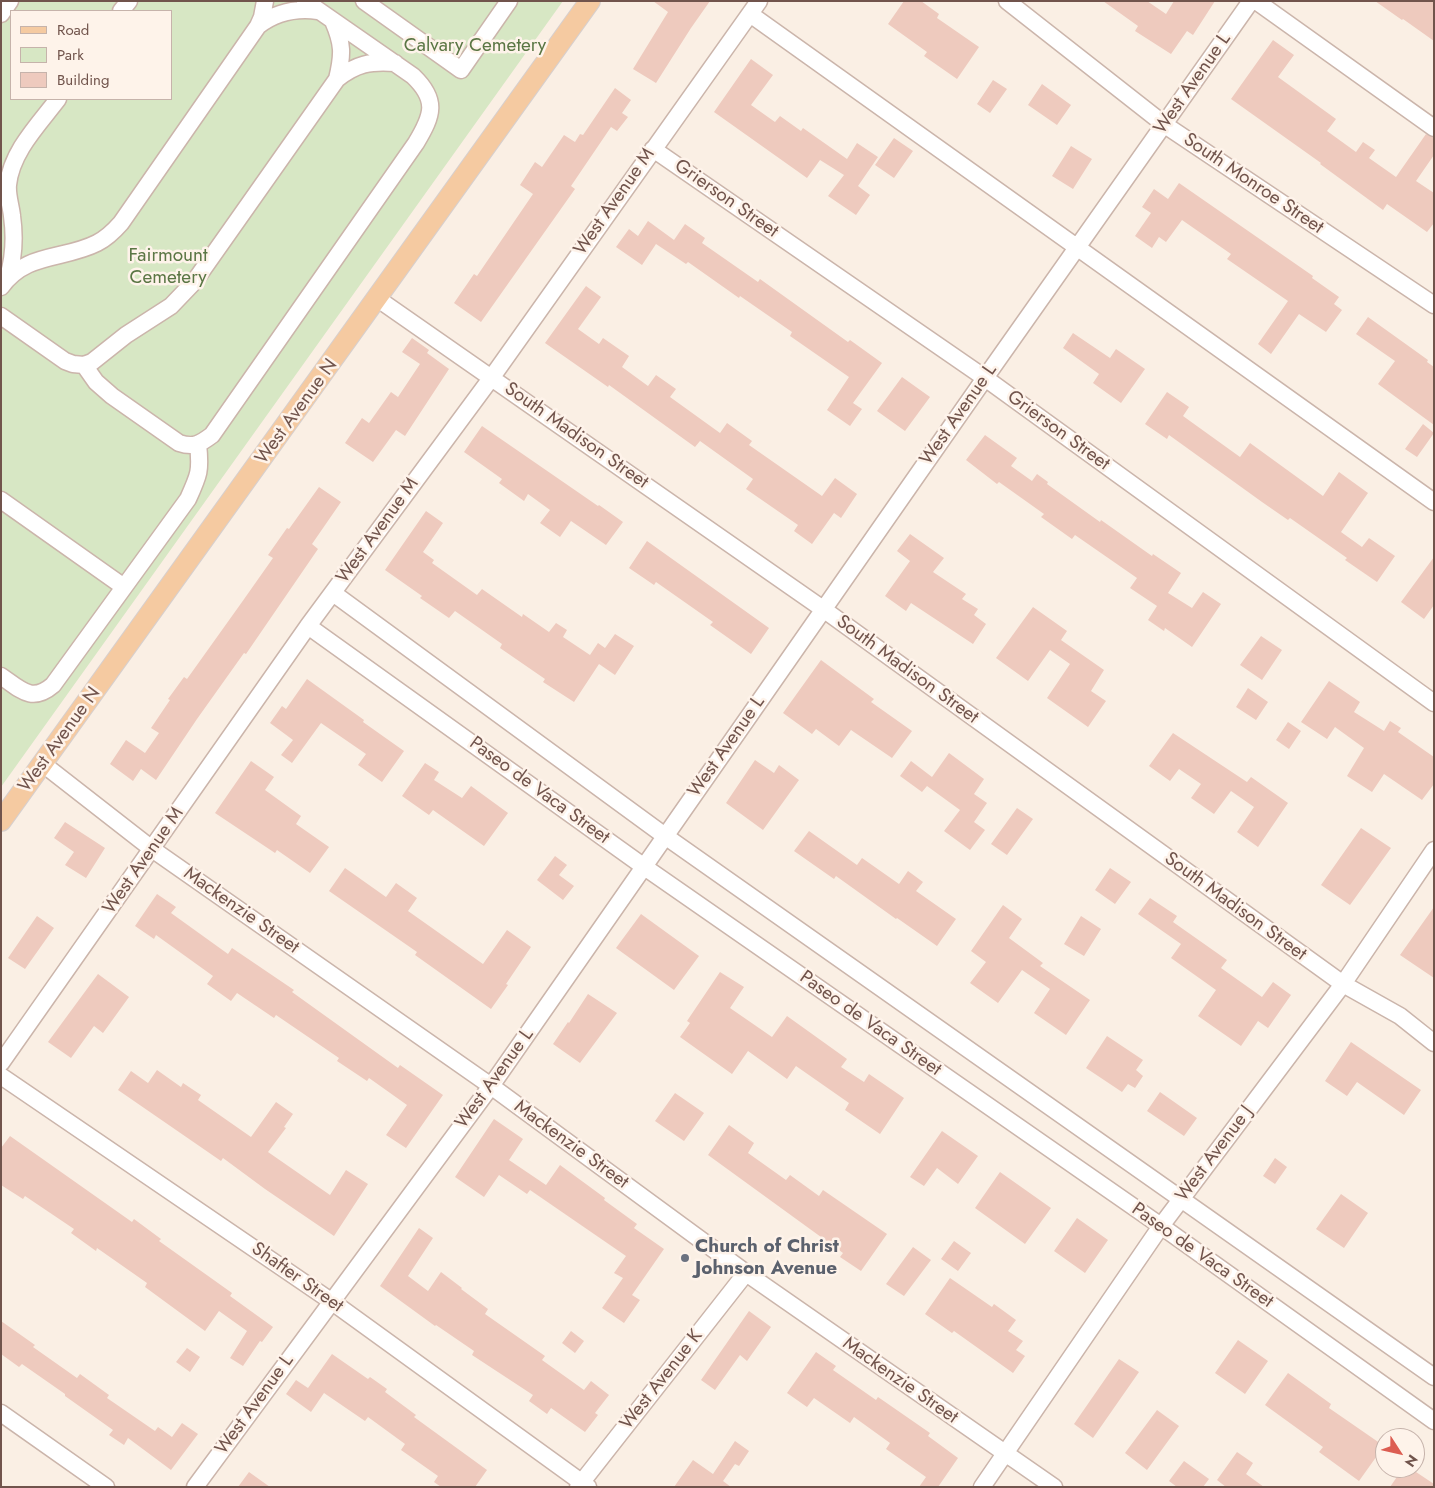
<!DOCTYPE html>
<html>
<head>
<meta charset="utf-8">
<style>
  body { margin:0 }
  #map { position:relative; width:1435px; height:1488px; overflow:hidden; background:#faefe4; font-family:Jost,sans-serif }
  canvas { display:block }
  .frame { position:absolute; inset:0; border:2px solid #71544c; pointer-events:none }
  .legend { position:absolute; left:10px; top:10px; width:162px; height:90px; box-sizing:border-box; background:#fef3ea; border:1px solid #c6b3ab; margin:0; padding:6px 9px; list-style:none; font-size:15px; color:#71544c }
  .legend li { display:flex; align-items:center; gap:10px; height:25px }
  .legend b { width:25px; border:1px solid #c6b3ab }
  .north { position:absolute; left:1375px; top:1428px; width:50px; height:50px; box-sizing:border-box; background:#fef3ea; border:1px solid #c6b3ab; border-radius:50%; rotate:125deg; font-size:14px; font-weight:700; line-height:20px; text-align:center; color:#71544c }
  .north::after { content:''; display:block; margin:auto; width:18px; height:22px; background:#dc5d52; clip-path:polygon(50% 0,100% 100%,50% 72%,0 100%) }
</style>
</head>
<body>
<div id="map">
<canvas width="1435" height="1488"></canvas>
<div class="frame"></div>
<ul class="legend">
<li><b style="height:6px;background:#f5caa1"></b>Road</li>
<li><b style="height:14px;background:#d7e7c4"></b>Park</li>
<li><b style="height:14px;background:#eecabe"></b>Building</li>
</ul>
<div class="north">N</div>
</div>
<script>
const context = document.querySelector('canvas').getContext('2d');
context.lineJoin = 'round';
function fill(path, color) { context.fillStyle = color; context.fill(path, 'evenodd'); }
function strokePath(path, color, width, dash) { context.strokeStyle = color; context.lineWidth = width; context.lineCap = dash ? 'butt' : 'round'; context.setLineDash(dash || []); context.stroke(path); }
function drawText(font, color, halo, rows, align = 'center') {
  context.font = font + ' Jost,sans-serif'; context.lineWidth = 5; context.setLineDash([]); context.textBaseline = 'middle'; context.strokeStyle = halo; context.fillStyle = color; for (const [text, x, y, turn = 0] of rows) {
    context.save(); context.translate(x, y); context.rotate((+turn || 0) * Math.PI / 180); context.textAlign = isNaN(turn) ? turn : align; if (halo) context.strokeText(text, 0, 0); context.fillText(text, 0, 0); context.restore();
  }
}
fill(new Path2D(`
  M1 1H563L1 787ZM11 11H171V99H11Z`), '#d7e7c4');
fill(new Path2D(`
  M653 1H710L691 28 656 83 633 69 668 12Z
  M904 1H921L939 14 937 18 979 47 957 79 924 56 927 52 888 24Z
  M1103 1H1147L1166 14 1174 1H1215L1193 35 1187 31 1171 54 1135 31 1138 26Z
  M1375 1H1434V41L1403 19 1402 20Z
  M1273 40 1294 55 1278 77 1336 119 1327 131 1356 152 1363 142 1375 150 1369 158 1396 177 1426 134 1434 138V155L1416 181 1434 193V223L1427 232 1387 204 1383 210 1320 164 1321 163 1231 99Z
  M751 59 773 75 751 105 775 122 780 116 801 131 803 128 847 159 857 143 878 157 858 186 870 195 856 215 828 196 844 175 820 160 807 178 714 112Z
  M993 80 1007 89 990 113 977 104Z
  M1042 84 1071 105 1057 125 1028 105Z
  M615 88 631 100 622 113 628 117 617 131 611 127 571 186 575 189 481 322 454 303 474 274 477 276 533 194 520 185 535 162 542 167 564 135 575 142 580 134 583 135Z
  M894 138 913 151 894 178 875 165Z
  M1071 146 1092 159 1073 189 1052 176Z
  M1179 183 1313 276 1312 278 1339 297 1334 304 1342 310 1326 332 1299 314 1271 354 1258 344 1288 301 1227 259 1231 254 1182 220 1166 242 1159 237 1152 248 1135 236 1151 213 1142 207 1154 189 1168 199Z
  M648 221 674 240 685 224 705 238 702 243 758 282 760 279 848 342 850 340 882 363 853 403 862 409 850 426 827 410 849 377 790 336 792 332 740 296 739 298 688 262 686 264 656 244 642 265 616 247 629 229 638 236Z
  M586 286 601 297 578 329 599 344 603 338 629 356 622 367 648 386 656 375 676 389 670 397 720 433 727 423 752 441 749 445 822 496 835 478 857 494 841 518 834 513 812 544 794 531 798 525 746 489 753 479 700 441 695 447 609 385 608 387 545 343Z
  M1368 317 1428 360 1427 362 1434 367V425L1378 384 1395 361 1356 334Z
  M1073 333 1110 358 1116 349 1145 369 1121 403 1093 383 1099 374 1063 348Z
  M412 338 429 350 427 353 449 369 405 436 396 430 373 462 345 443 362 418 369 423 391 392 398 397 420 364 402 352Z
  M902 377 930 397 905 431 877 411Z
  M1167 392 1189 407 1183 416 1240 457 1250 443 1323 496 1339 472 1368 493 1341 532 1362 547 1369 538 1395 556 1377 582 1345 560 1347 558 1290 518 1288 520 1262 502 1169 435 1167 439 1145 424Z
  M1423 424 1434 433 1417 457 1405 449Z
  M482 426 598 506 599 505 623 522 606 545 571 521 560 537 540 523 550 510 528 494 524 501 499 483 502 479 464 452Z
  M985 435 1017 458 1011 466 1032 481 1037 474 1048 482 1047 484 1100 522 1101 520 1152 556 1153 554 1181 573 1168 593 1192 608 1203 592 1221 604 1192 647 1165 628 1164 631 1148 620 1157 606 1130 588 1137 578 1075 535 1072 539 1041 517 1044 514 999 482 997 484 966 460Z
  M319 487 341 502 312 544 318 549 246 654 244 653 197 719 156 780 141 769 133 781 110 764 126 740 145 753 159 733 151 728 170 700 168 699 184 677 187 679 242 602 273 558 268 555 287 528 289 529Z
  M426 511 443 523 423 552 434 560 432 563 477 595 482 589 522 617 523 614 549 632 556 623 567 630 563 637 590 655 598 643 605 648 615 634 634 646 615 675 599 664 574 702 543 682 545 679 500 648 502 644 455 611 449 618 420 598 422 596 385 570Z
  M910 534 944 558 933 572 966 594 962 599 978 609 974 615 986 624 973 644 911 603 906 611 885 596 910 561 897 551Z
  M647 541 769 628 751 654 710 625 713 622 656 582 654 585 629 568Z
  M1434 557V605L1424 619 1401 602Z
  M1033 607 1067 631 1061 640 1104 670 1091 691 1106 701 1088 727 1047 698 1070 664 1050 650 1028 681 996 658Z
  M1261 636 1282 650 1262 680 1240 665Z
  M821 660 874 699 871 702 912 731 892 758 851 730 839 746 816 729 812 734 783 713Z
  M307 679 364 720 363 722 404 751 382 782 358 765 366 754 321 723 292 763 281 755 293 740 270 723 282 706 286 709Z
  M1329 681 1360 702 1354 712 1384 731 1390 721 1401 728 1398 732 1434 757V784L1422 800 1384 774 1372 792 1347 776 1364 748 1335 727 1327 739 1301 722Z
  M1248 688 1268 702 1256 720 1236 707Z
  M1288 722 1301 731 1289 749 1276 740Z
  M1173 733 1247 782 1251 777 1288 803 1258 847 1237 832 1254 807 1231 791 1214 814 1191 798 1201 784 1179 769 1170 781 1149 766Z
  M949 753 984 779 974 794 987 803 974 822 985 830 970 850 944 831 960 810 927 786 922 792 900 776 911 761 932 777Z
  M755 760 774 773 779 765 799 780 763 830 726 803Z
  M251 761 274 777 265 790 301 816 296 824 329 847 310 873 277 850 275 853 215 813Z
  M425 763 439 772 434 780 462 798 471 786 508 813 484 846 433 810 429 815 402 796Z
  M1017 808 1033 819 1007 855 991 844Z
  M65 822 105 848 86 878 65 865 74 852 54 838Z
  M1361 828 1391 848 1350 905 1321 885Z
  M809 831 857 865 862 858 899 884 908 871 923 882 916 891 956 919 937 946 897 918 896 919 836 876 834 879 794 851Z
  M555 856 567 865 559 875 574 886 563 900 537 880Z
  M345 868 386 897 396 883 417 898 408 911 483 964 507 930 531 947 506 984 508 985 491 1009 415 955 417 952 329 891Z
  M1110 868 1131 882 1115 904 1095 890Z
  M157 894 176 907 171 913 228 954 232 948 294 990 292 992 398 1068 400 1065 443 1095 406 1148 386 1135 407 1105 369 1078 367 1081 337 1061 339 1058 276 1015 274 1018 237 993 231 1001 207 984 213 976 156 935 154 939 135 926Z
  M1150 898 1177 916 1173 922 1227 960 1221 968 1262 997 1273 982 1291 995 1268 1028 1258 1021 1241 1046 1198 1016 1216 990 1171 958 1181 944 1138 914Z
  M1003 905 1022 919 1009 938 1043 963 1040 966 1090 1000 1066 1035 1034 1013 1050 989 1022 970 998 1003 970 983 986 962 971 951Z
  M1434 907V978L1400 955Z
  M641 914 699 956 674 990 616 948Z
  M37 916 54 928 25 969 8 958Z
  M1081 916 1101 929 1084 956 1064 944Z
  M720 972 744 987 730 1008 772 1037 787 1016 847 1059 841 1067 864 1082 869 1074 904 1098 880 1134 845 1110 849 1103 796 1066 787 1079 748 1051 732 1074 680 1037 690 1023 687 1021Z
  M98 974 129 997 103 1033 94 1026 71 1058 48 1042Z
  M588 994 617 1013 580 1063 553 1044 568 1022 569 1023Z
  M1107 1036 1143 1060 1136 1070 1143 1076 1135 1088 1128 1084 1122 1092 1086 1068Z
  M1351 1042 1421 1090 1404 1115 1357 1082 1347 1096 1325 1081Z
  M157 1070 181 1087 183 1083 201 1095 198 1100 251 1137 276 1102 293 1114 284 1127 286 1128 268 1152 330 1195 346 1170 368 1184 334 1236 265 1189 223 1158 221 1161 118 1090 131 1071 148 1083Z
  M1160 1092 1197 1118 1184 1136 1147 1111Z
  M675 1093 704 1113 684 1141 655 1121Z
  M494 1119 523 1139 509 1160 546 1185 560 1165 605 1198 604 1200 637 1224 634 1228 664 1249 632 1295 640 1300 624 1323 602 1308 623 1278 614 1273 626 1256 530 1190 527 1194 499 1175 484 1197 455 1177Z
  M729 1125 754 1143 748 1153 786 1180 790 1175 819 1196 823 1190 887 1234 861 1271 840 1257 843 1253 708 1155Z
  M942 1131 978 1156 958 1184 937 1168 924 1186 910 1177Z
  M10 1136 132 1222 134 1219 161 1239 159 1241 232 1293 230 1296 273 1327 262 1342 260 1341 243 1366 230 1358 247 1331 219 1311 205 1331 145 1287 147 1283 97 1248 96 1251 71 1233 74 1229 25 1196 23 1199 1 1185V1148Z
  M1275 1158 1287 1167 1275 1184 1263 1176Z
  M1000 1172 1051 1208 1025 1244 975 1208Z
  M1341 1194 1368 1213 1344 1248 1316 1229Z
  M1077 1218 1108 1240 1085 1273 1054 1251Z
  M419 1228 433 1238 408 1276 428 1291 441 1272 462 1288 461 1289 488 1309 485 1314 545 1356 542 1360 584 1390 591 1381 609 1395 595 1413 598 1415 585 1432 551 1408 547 1414 529 1401 533 1395 472 1355 474 1351 436 1325 435 1326 380 1286Z
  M954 1241 971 1253 958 1271 941 1259Z
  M913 1247 931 1260 904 1296 886 1284Z
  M950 1278 992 1307 994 1304 1016 1320 1008 1331 1023 1341 1016 1350 1025 1356 1013 1373 954 1331 952 1333 925 1314Z
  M749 1311 771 1327 747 1361 740 1355 715 1390 701 1380Z
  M1 1321 35 1345 33 1347 77 1378 80 1374 109 1395 107 1398 155 1431 158 1427 172 1437 182 1423 198 1434 171 1470 128 1438 124 1445 109 1435 113 1430 65 1396V1394L22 1364 19 1367 1 1354Z
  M571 1331 584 1341 575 1353 562 1343Z
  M1238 1340 1268 1361 1245 1394 1215 1373Z
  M187 1348 200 1357 190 1372 176 1362Z
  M816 1352 836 1366 833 1370 876 1400 878 1397 930 1433 928 1436 958 1458 938 1487H919L926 1477 886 1449 890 1443 854 1417 850 1423 814 1398 807 1407 787 1393Z
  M332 1354 368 1379 370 1377 387 1389 385 1392 416 1415 414 1417 487 1470 475 1487H441L434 1482 438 1476 401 1450 405 1444 368 1417 365 1421 324 1393 311 1412 286 1394 296 1380 308 1388Z
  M1119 1359 1139 1372 1093 1438 1074 1424Z
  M1288 1373 1331 1404 1329 1408 1384 1446 1359 1481 1319 1452 1323 1447 1265 1405Z
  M1157 1410 1179 1426 1147 1470 1125 1453Z
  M735 1441 749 1451 739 1466 735 1464 723 1481 731 1487H674L693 1460 713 1474Z
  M1237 1452 1253 1463 1246 1474 1264 1487H1226L1217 1480Z
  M1184 1461 1209 1479 1203 1487H1177L1169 1481Z
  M1403 1468H1410L1434 1484V1487H1390Z
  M249 1472 270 1487H238Z`), '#eecabe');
const minor = new Path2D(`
  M364 1 461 70 509 1
  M1007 1 1165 125 1434 305
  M1256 1 1434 128
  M121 11 129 1
  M1 14 10 1
  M750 14 1434 502
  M333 21C343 44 343 54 337 79
  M258 26C276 12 296 8 318 11
  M653 149 985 378 1434 703
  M8 277C14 257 15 237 12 216 11 206 7 195 8 185 11 152 39 124 58 99
  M1 287C26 252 64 260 97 243 107 238 114 231 121 223L258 26 262 17 265 1
  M378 299 823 609 1343 984 1400 1016 1434 1043
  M1 316 65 361 73 364 84 365 92 362 126 335 171 306 194 282 337 79C356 64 370 61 395 63
  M84 365 96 382 112 396 179 443C194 448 200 444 212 435L416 143C433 115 438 100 413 76L305 1
  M1 500 124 587
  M333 593 665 836 1434 1377
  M308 626 643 866 1161 1226 1434 1421
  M1 676C21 690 32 703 53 685L188 499C199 475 201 471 198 444
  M43 764 152 849 491 1086 746 1273 1054 1487
  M1 1063 308 626 492 377 759 1
  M1 1076 331 1301 588 1487
  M1 1413 106 1487
  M195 1487 491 1086 985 378 1251 1
  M578 1487 746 1273
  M982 1487 1161 1226 1343 984 1434 850`);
const major = new Path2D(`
  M1 821 590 1`);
strokePath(minor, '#cbb5ab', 19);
strokePath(major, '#d7cfcd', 22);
strokePath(minor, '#fff', 16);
strokePath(major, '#f5caa1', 20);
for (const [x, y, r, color] of [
  [685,1258,5,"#6b7280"]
]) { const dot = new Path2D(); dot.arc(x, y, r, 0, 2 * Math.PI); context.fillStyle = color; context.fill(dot); strokePath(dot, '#fef3ea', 2); }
drawText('19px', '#5a7644', '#fef3ea', [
  ["Calvary Cemetery",475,46],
  ["Fairmount",168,256],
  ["Cemetery",168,278]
]);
drawText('19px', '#71544c', '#fef3ea', [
  ["West Avenue L",1193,84,-55],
  ["South Monroe Street",1253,184,34],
  ["Grierson Street",726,199,35],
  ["West Avenue M",615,202,-55],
  ["West Avenue N",297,412,-54],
  ["West Avenue L",959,415,-55],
  ["Grierson Street",1058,431,36],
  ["South Madison Street",576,436,35],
  ["West Avenue M",378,531,-54],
  ["South Madison Street",907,670,36],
  ["West Avenue N",60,740,-54],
  ["West Avenue L",727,747,-55],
  ["Paseo de Vaca Street",539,791,36],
  ["West Avenue M",144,861,-55],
  ["South Madison Street",1235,907,36],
  ["Mackenzie Street",241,911,35],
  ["Paseo de Vaca Street",870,1024,35],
  ["West Avenue L",495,1079,-54],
  ["Mackenzie Street",571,1145,36],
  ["West Avenue J",1215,1154,-53],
  ["Paseo de Vaca Street",1202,1256,35],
  ["Shafter Street",297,1278,35],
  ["West Avenue K",662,1380,-52],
  ["Mackenzie Street",900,1381,35],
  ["West Avenue L",255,1405,-54]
]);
drawText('bold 19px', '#5b616d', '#fef3ea', [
  ["Church of Christ",695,1247],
  ["Johnson Avenue",695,1269]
], 'left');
</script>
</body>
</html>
